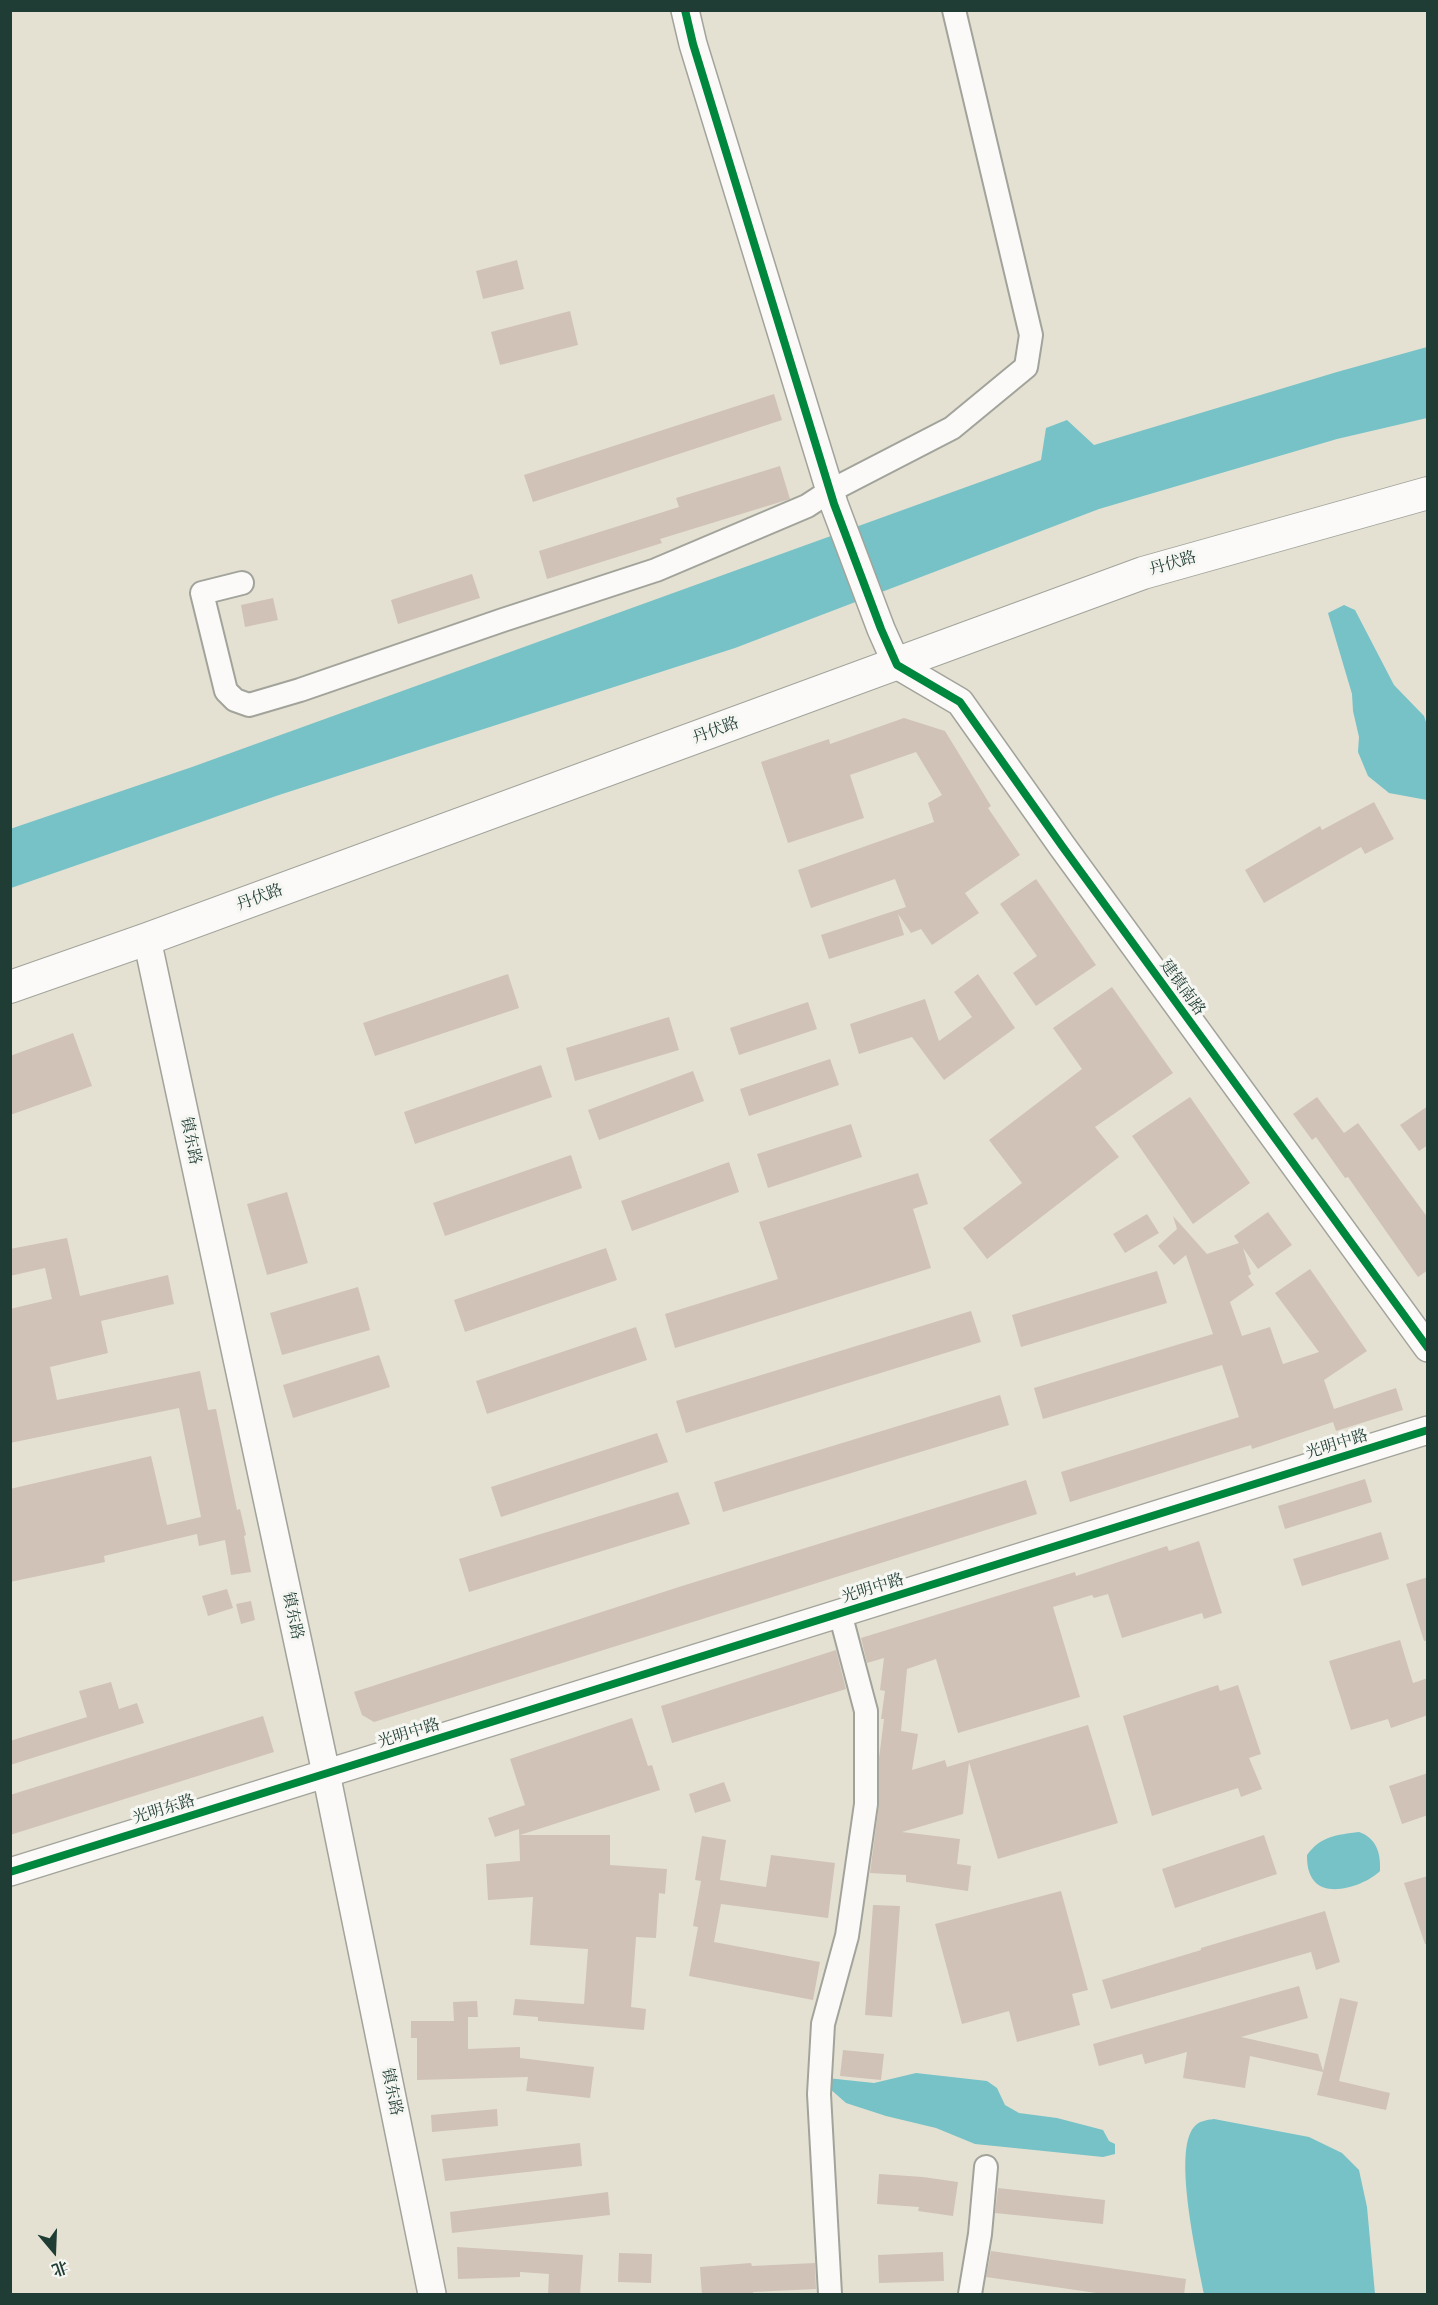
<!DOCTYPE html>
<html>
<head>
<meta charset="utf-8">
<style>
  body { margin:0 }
  #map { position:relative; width:1438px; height:2305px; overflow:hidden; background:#e4e1d3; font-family:"IM FELL French Canon","Noto Serif SC",serif }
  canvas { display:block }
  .frame { position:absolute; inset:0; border:12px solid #1f3d34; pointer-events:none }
  .north { position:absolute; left:24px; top:2221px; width:60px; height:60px; -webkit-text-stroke:4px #f6f6f2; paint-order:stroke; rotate:161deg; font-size:16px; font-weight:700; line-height:24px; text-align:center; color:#1f3d34 }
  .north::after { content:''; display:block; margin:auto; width:21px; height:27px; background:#1f3d34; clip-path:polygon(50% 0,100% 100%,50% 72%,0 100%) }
</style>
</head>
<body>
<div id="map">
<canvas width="1438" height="2305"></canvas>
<div class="frame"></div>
<div class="north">北</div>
</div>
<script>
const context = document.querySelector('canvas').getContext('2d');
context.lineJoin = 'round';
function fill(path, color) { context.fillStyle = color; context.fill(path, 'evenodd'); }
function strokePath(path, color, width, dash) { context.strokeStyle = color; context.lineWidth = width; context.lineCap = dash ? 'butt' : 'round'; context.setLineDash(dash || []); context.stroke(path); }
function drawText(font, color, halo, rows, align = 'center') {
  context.font = font + ' "IM FELL French Canon","Noto Serif SC",serif'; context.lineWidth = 6; context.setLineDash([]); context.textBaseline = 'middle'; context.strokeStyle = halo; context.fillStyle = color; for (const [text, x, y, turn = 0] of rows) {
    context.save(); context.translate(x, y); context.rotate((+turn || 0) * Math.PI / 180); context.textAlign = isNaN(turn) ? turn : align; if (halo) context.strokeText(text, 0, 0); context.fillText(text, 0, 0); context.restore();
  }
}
fill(new Path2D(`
  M1427 347V418L1337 439 1099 509 735 648 279 795 11 888 10 829 192 767 1041 460 1046 428 1067 420 1094 445 1337 372Z
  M1344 605 1355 610 1394 685 1424 716 1427 725 1426 747 1428 753 1427 800 1389 793 1368 776 1358 752 1359 737 1353 711 1352 694 1328 613Z
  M1359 1832C1376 1838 1381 1852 1380 1871 1367 1884 1330 1898 1315 1882 1308 1874 1307 1865 1307 1855 1321 1836 1336 1835 1359 1832Z
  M916 2073 987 2081 997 2088 1005 2105 1019 2113 1057 2118 1103 2130 1109 2141 1115 2144V2154L1103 2157 975 2144 936 2128 886 2116 846 2103 829 2088 827 2078 874 2083Z
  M1214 2119 1309 2137 1342 2153 1359 2170 1367 2207 1375 2294H1204C1198 2262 1172 2152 1194 2127 1199 2121 1206 2120 1214 2119Z`), '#76c2c7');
fill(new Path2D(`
  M517 260 524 289 483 299 476 271Z
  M570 311 578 345 500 365 491 332Z
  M774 394 782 420 533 502 524 475Z
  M780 466 790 499 660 539 662 543 547 579 539 551 679 507 676 498Z
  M472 574 480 598 398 624 391 600Z
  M273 598 278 620 245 627 241 605Z
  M904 718 945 731 991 806 988 808 1020 855 965 893 979 913 932 945 921 929 911 933 898 914 904 935 829 959 821 935 906 907 895 879 811 908 798 870 934 822 928 803 942 795 916 752 850 775 864 818 788 843 761 762 829 739 830 744Z
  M1374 802 1394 839 1365 854 1361 847 1264 903 1245 870 1320 826 1322 830Z
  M1036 879 1096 965 1036 1006 1013 973 1037 956 1000 904Z
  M508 974 519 1008 375 1056 363 1023Z
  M978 974 1015 1028 944 1080 912 1037 859 1054 850 1024 925 999 939 1041 972 1017 954 992Z
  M1112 987 1173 1073 1095 1127 1119 1157 987 1259 963 1228 1022 1183 989 1140 1082 1069 1053 1028Z
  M808 1002 817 1029 739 1055 730 1028Z
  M669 1017 679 1050 575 1081 566 1048Z
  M73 1033 92 1086 10 1115V1056Z
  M830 1059 839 1085 749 1116 740 1089Z
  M541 1065 552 1097 415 1144 404 1112Z
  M693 1071 704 1101 599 1140 588 1110Z
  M1190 1097 1250 1183 1193 1224 1132 1136Z
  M1317 1097 1344 1133 1358 1123 1428 1218V1270L1418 1277 1348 1177 1345 1178 1316 1137 1312 1140 1293 1114Z
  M1428 1106V1145L1419 1151 1400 1125Z
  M851 1124 862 1157 768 1188 757 1154Z
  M571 1155 582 1188 445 1236 433 1203Z
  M729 1162 739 1192 632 1231 621 1201Z
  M918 1173 928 1204 913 1209 931 1268 675 1348 665 1314 778 1279 759 1222Z
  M287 1192 308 1263 267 1275 247 1204Z
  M1268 1212 1292 1245 1258 1269 1243 1248 1251 1274 1248 1276 1254 1285 1230 1302 1242 1336 1270 1327 1283 1364 1319 1352 1275 1293 1310 1269 1367 1351 1324 1380 1334 1409 1396 1388 1403 1410 1336 1431 1333 1422 1252 1449 1251 1445 1070 1502 1061 1472 1239 1417 1222 1365 1043 1419 1034 1388 1213 1334 1186 1255 1174 1265 1158 1246 1177 1229 1173 1216 1207 1254 1239 1243 1234 1236Z
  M1147 1214 1159 1233 1125 1253 1113 1234Z
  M67 1238 80 1296 168 1275 174 1304 101 1321 108 1353 50 1367 57 1400 200 1371 208 1410 216 1409 237 1510 240 1509 246 1535 244 1536 251 1572 231 1575 225 1540 199 1546 197 1534 104 1556 105 1562 10 1582V1489L151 1456 167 1525 201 1517 179 1408 10 1443V1309L52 1299 45 1268 10 1276V1249Z
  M606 1248 617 1280 465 1332 454 1300Z
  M1157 1271 1167 1303 1021 1347 1012 1315Z
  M358 1287 370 1330 282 1355 270 1313Z
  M971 1311 981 1342 686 1433 676 1401Z
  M636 1327 647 1360 487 1414 476 1381Z
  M379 1355 390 1387 293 1418 283 1385Z
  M1000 1395 1009 1425 723 1512 714 1482Z
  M657 1433 668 1462 501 1517 491 1487Z
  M1365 1479 1372 1502 1285 1529 1278 1506Z
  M1026 1480 1037 1514 374 1722 362 1715 354 1692 682 1586Z
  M678 1492 690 1524 469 1592 459 1559Z
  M1381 1532 1389 1559 1302 1586 1293 1559Z
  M1199 1541 1222 1613 1204 1619 1202 1613 1122 1638 1108 1594 1094 1598 1092 1595 1053 1607 1080 1697 958 1733 936 1659 907 1669 901 1731 918 1734 912 1770 945 1760 947 1767 1088 1725 1118 1823 998 1859 969 1762 963 1814 902 1832 960 1839 957 1864 971 1866 968 1891 906 1882V1875L870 1873 879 1804V1758L884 1719H881L885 1691 880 1690 884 1658 867 1663 861 1638 1075 1572 1076 1576 1167 1546 1169 1551Z
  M1428 1577V1640L1424 1641 1406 1584Z
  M227 1589 233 1608 208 1616 202 1596Z
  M251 1601 255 1620 241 1624 236 1604Z
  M1400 1640 1413 1683 1428 1678V1715L1391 1728 1388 1719 1351 1730 1329 1661Z
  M836 1650 846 1689 672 1743 661 1706Z
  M111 1682 119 1709 137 1703 144 1723 10 1765V1741L87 1717 79 1691Z
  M1218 1685 1220 1691 1238 1685 1261 1754 1249 1758 1262 1789 1241 1797 1238 1788 1152 1816 1123 1716Z
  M263 1716 274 1752 10 1835V1795Z
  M632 1718 648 1766 652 1765 660 1790 520 1835H610V1865L667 1869 665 1894 659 1893 656 1938 636 1937 631 2007 646 2009 644 2030 538 2021V2017L513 2015 515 1999 584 2004 588 1949 530 1945 533 1897 488 1900 486 1864 520 1861 519 1829 495 1837 488 1818 525 1805 510 1759Z
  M1428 1773V1815L1402 1824 1389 1786Z
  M724 1782 731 1801 695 1813 689 1794Z
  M1264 1835 1277 1874 1175 1908 1162 1869Z
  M702 1836 726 1840 720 1880 766 1887 771 1855 835 1863 828 1918 721 1904 714 1942 820 1962 813 2000 689 1976 698 1927 693 1926 701 1881 695 1880Z
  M1428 1876V1944H1425L1404 1883Z
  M1061 1891 1088 1990 1072 1994 1080 2025 1017 2042 1009 2011 962 2024 935 1924Z
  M873 1905 900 1906 892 2017 865 2015Z
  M1325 1911 1340 1962 1316 1970 1311 1952 1111 2009 1102 1980 1201 1950V1948Z
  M1299 1986 1308 2018 1241 2037 1318 2054 1323 2071 1340 1998 1358 2002 1339 2081 1390 2093 1386 2110 1317 2095 1323 2072 1250 2056 1245 2088 1183 2078 1187 2052 1145 2064 1142 2054 1099 2066 1093 2044Z
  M477 2001 478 2017H468V2049L520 2047V2058L594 2067 590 2098 526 2091 528 2077 417 2080V2038H411V2021H454L453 2002Z
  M843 2050 884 2054 881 2080 840 2076Z
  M497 2109 498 2126 432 2132 431 2115Z
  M580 2143 582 2166 445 2181 442 2159Z
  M879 2174 923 2177 958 2182 953 2216 918 2211 919 2207 877 2204Z
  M998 2188 1105 2200 1103 2224 995 2213Z
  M608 2192 610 2215 452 2233 450 2212Z
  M457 2247 583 2255 580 2295H548L549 2274 520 2272V2277L458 2279Z
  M991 2251 1186 2279 1184 2295H1110L986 2277Z
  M943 2252 944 2281 879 2283 878 2255Z
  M619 2253 652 2254 651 2283 618 2282Z
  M751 2263 752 2266 815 2263 816 2289 753 2292V2295H702L700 2267Z`), '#d0c2b7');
const minor = new Path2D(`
  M242 583 202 593 226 691 235 700 249 705 300 690 503 620 656 570 807 506 830 491 952 428 1026 367 1031 335 954 10
  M830 2294 819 2094 823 2024 847 1936 866 1804V1711L840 1613
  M970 2294 980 2234 986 2167`);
const tertiary = new Path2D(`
  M685 10 693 44 834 504 881 629 897 665 960 702 1062 846 1428 1348
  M147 939 326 1773 432 2294
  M10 1872 1428 1430`);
const secondary = new Path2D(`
  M10 987 147 939 1143 573 1428 493`);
strokePath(minor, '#a2a49b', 26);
strokePath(tertiary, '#a2a49b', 30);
strokePath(secondary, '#a2a49b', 34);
strokePath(minor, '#fbfaf8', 22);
strokePath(tertiary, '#fbfaf8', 27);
strokePath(secondary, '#fbfaf8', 32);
strokePath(new Path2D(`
  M685 10 693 44 834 504 881 629 897 665 960 702 1062 846 1428 1348
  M10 1872 1428 1430`), '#00873e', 8);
drawText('16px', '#1f3d34', '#f6f6f2', [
  ["丹伏路",1173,564,-16],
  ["丹伏路",716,731,-20],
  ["丹伏路",260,898,-20],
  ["建镇南路",1182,988,54],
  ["镇东路",190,1141,78],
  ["光明中路",1337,1445,-17],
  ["光明中路",873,1589,-17],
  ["镇东路",292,1616,78],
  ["光明中路",409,1734,-17],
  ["光明东路",164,1810,-17],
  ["镇东路",391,2092,78]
]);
</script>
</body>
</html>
